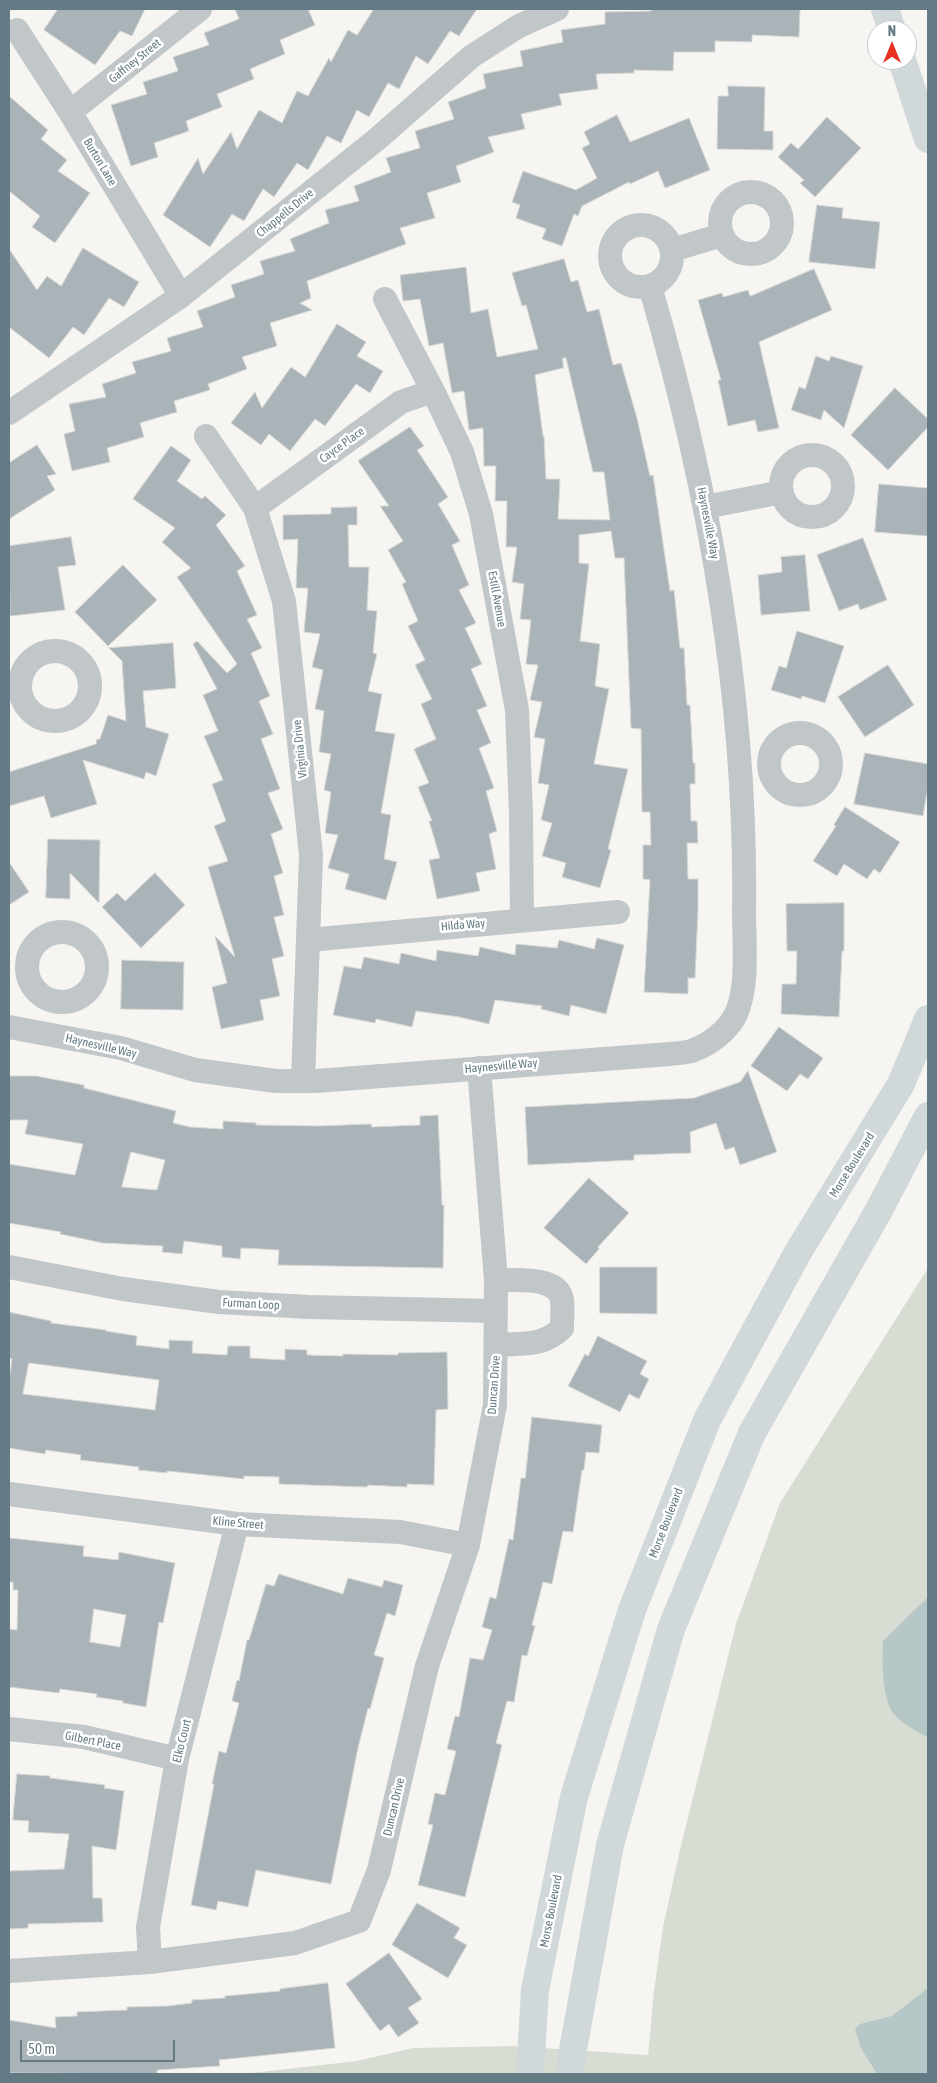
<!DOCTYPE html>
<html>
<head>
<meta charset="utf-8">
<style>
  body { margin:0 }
  #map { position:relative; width:937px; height:2083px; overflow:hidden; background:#f6f5f2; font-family:"Asap Condensed",sans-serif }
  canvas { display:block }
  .frame { position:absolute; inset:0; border:10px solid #647a84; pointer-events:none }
  .north { position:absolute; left:867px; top:20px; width:50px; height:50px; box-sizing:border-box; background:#fff; border:1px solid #c1cace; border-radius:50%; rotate:0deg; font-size:14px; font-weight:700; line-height:20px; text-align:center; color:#647a84 }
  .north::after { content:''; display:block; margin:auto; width:18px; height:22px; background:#e63322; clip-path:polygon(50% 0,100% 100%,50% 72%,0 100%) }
  .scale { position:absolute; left:20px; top:2040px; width:155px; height:22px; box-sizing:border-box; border:2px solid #647a84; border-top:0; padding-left:6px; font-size:15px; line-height:18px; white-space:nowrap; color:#647a84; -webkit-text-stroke:4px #fff; paint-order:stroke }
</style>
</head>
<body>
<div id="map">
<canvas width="937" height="2083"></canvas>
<div class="frame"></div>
<div class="north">N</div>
<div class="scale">50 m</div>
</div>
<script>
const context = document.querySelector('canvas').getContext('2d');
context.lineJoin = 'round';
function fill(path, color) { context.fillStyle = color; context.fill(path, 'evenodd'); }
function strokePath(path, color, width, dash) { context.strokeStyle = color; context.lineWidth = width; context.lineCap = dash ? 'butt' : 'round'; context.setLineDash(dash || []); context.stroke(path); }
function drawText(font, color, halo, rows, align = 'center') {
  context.font = font + ' "Asap Condensed",sans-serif'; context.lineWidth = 5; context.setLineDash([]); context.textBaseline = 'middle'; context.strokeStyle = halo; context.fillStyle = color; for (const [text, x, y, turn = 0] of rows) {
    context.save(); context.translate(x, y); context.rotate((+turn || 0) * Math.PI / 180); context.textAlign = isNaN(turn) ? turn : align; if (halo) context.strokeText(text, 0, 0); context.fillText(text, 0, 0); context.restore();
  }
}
fill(new Path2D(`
  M928 1268V2074H243L357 2061 413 2048 512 2046 648 2055 654 1991 663 1927 679 1854 736 1624 780 1503Z`), '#d8ddd3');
fill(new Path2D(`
  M928 1597V1737C918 1733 896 1720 891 1710 882 1692 882 1660 883 1641Z
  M928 1988V2074H877L861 2048 855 2029 860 2024 892 2016Z`), '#b6c7c8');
const building = new Path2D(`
  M58 9H145L132 36 120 31 95 65 44 30Z
  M235 9H308L315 25 280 40 285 54 250 69 254 79 217 94 222 107 186 121 189 131 154 143 158 157 131 166 111 105 147 94 143 82 178 71 173 57 209 45 204 33 239 19Z
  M374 9H477L459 36 450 31 428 64 416 56 399 89 388 83 369 117 357 110 341 143 327 136 308 170 297 163 274 197 263 189 244 221 232 214 210 247 163 215 198 158 203 174 231 132 237 149 259 110 282 123 297 91 308 96 329 58 331 62 348 30 357 35Z
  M651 9H800L799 37 752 35V42L715 41V52H674L673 71 634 70V73L596 74 598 89 559 94 562 105 521 114 525 129 488 137 494 152 456 166 461 182 427 193 435 218 400 228 406 244 307 281 311 298 300 303 312 310 270 323 277 346 242 357 247 369 208 384 210 390 174 401 177 412 140 423 144 437 107 448 110 462 72 471 64 434 75 431 69 404 106 397 102 384 136 373 132 362 171 351 167 338 203 327 197 311 235 297 231 285 264 274 260 261 295 251 290 239 329 223 325 210 359 201 354 186 391 172 386 158 420 148 415 131 454 119 448 102 486 88 483 74 523 66 520 51 563 42 561 30 605 24V12L651 11Z
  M728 86 765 87 764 131H773V150L717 149 718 96H728Z
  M9 96 48 130 41 139 67 160 58 171 90 193 55 243 32 227 40 216 9 191Z
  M617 115 630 142 689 118 710 170 665 188 658 171 630 184 629 182 582 206 578 216 574 214 562 246 542 239 546 229 516 218 520 205 512 202 523 171 576 190 597 178 582 148 590 144 584 132Z
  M827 117 861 148 815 197 800 183 804 180 778 157 791 143 798 149Z
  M817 205 843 208 842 218 880 222 875 269 809 262Z
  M83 248 139 282 124 307 109 298 84 335 73 327 49 358 9 327V249L37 290 47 276 61 286Z
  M564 259 571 282 578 280 587 312 599 309 613 365 621 363 637 418 650 476 653 475 670 591 674 590 680 648H684L687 705H690L693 763H695V784H690L691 821H697L698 843H687L688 879H698V910L695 978H688V994L644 992 650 880 643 879V845H651L650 812H642L641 729 631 728 624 558H615L611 531 579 535V563L589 564 580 641 600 644 595 686 609 689 594 764 628 769 608 849 611 850 600 888 562 877 566 863 542 856 552 823 541 820 549 785 538 783 545 739 534 737 542 702 530 700 538 665 526 664 531 620 520 619 524 584 512 582 517 547H506L507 501H495L496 466H484L483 428 469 430 464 391 452 393 443 343 429 346 420 299 403 301 400 275 466 267 471 313 488 309 497 357 538 349 526 305 522 306 512 273ZM563 358H566L593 472H604L610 520 558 519 560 479H546L544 436H543L535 375 563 368Z
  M814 269 832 310 759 342 779 428 758 432 755 420 728 426 718 380H721L698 300 722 293 723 297 748 290 750 296Z
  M337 324 366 342 357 356 383 371 370 393 356 384 325 426 315 419 290 451 269 434 261 445 231 423 255 392 262 408 291 367 305 377Z
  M816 356 829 361 831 356 863 366 844 428 824 410 821 420 791 410 799 387 805 389Z
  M895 388 928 419V427L888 470 851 435Z
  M410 427 424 446 417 450 448 497 438 504 460 541 452 545 469 585 459 590 476 623 465 628 482 664 471 669 487 706 477 710 491 743 479 748 494 788 486 791 497 831 489 834 496 869 476 873 480 891 437 899 429 860 440 858 429 821H432L418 787 429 783 414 749 436 739 421 704 432 699 415 665 425 660 408 626 418 621 402 584 406 582 388 550 403 541 380 506H389L358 461Z
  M37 445 56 474 47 476 55 490 9 519V463Z
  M171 446 191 460 177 481 202 499 205 496 226 515 216 525 245 566 237 571 257 615 247 619 262 648 251 653 270 696 259 701 273 734 261 739 280 789 268 793 283 829 271 834 283 873 274 876 284 915 274 917 284 956 272 959 280 996 260 1000 264 1020 221 1029 212 987 227 983 215 936 235 957 208 867 228 861 214 826 226 821 212 784 223 780 204 736 218 731 203 695 217 689 193 644 197 641 227 673 237 664 177 577 191 568 162 542 175 528 133 499Z
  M879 484 928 488V536L875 532Z
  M357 507V525H348L349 567H369L367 610 377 611 373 653 377 654 368 691 382 694 375 731 395 734 381 813 391 815 384 859 397 862 386 900 345 889 349 874 328 868 338 835 325 833 331 792 324 790 331 754 319 752 324 711 315 709 323 670 312 667 320 634 304 632 308 588H296L298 539 283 540V515L331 514V508Z
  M71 537 76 565 58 567 65 610 10 616 9 546Z
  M863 538 887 600 860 610 858 604 839 611 817 555Z
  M805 555 810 611 761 615 758 575 782 572 781 557Z
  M123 565 157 600 108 646 75 612Z
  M797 631 844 646 825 703 802 696 801 699 771 690 779 666 786 668Z
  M173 643 176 688 143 691 146 727 169 734 156 776 146 772 144 779 83 760 97 804 51 818 44 796 9 806V772L96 744 97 739H100L108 715 126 721 122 661 109 648Z
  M888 665 914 705 865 737 838 697Z
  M865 753 928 764V786L923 816 854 804Z
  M845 807 900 842 880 873 874 869 867 879 844 864 837 876 813 861 836 826 834 825Z
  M48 839 100 840 99 903 70 873V899L46 898Z
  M9 862 29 892 9 905Z
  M155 873 185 905 141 948 102 907 117 893 125 901Z
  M844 903V951H842L839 1017 781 1014 782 984H796L797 951H787L786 904Z
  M597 938 624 945 606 1014 571 1005 569 1016 541 1009 542 1006 495 1000 489 1024 459 1017 416 1011 412 1027 376 1019 375 1023 333 1015 344 966 361 969 364 957 399 964 401 953 436 961 437 950 478 956 480 947 515 955 516 944 557 948 559 940 594 949Z
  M122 960 184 962 183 1010 121 1009Z
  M779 1027 823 1058 808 1079 800 1074 787 1091 751 1066Z
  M748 1071 777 1152 740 1165 734 1147 725 1150 716 1123 690 1132 691 1153 634 1155V1160L528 1165 525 1107 694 1098 740 1082Z
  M9 1076H36L84 1085V1088L176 1111 173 1123 190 1127 223 1129V1121L256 1123V1125L320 1126 371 1124 372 1127 420 1125V1116L438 1115 442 1205H444L443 1268 278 1265 279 1250 241 1248 240 1259 222 1257V1246L184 1241 182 1254 162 1252 163 1246 103 1243 60 1234 61 1232 9 1223V1164L75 1175 83 1144 25 1134 28 1120H9ZM131 1152 165 1160 157 1190 122 1187Z
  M589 1178 629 1213 598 1247 599 1249 586 1264 544 1228Z
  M600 1267H657V1314L600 1313Z
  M9 1312 51 1321V1323L106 1330V1331L137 1336 136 1345 169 1349V1340L193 1341 192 1353 227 1355 228 1346H250V1358L285 1360V1349L307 1350V1355L343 1356V1354L398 1355V1353L447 1352 448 1409 436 1410 434 1485 407 1484V1487L368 1485 367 1487 279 1484V1477L244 1476V1479L167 1471V1473L138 1470 139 1467 80 1460 81 1455 46 1450 45 1454 9 1448V1382L12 1359 9 1358ZM29 1363 159 1380 155 1410 23 1394Z
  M598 1336 647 1361 640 1374 649 1379 639 1399 629 1394 620 1412 568 1386 585 1354 588 1356Z
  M532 1417 602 1425 599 1453 586 1452 584 1470H582L573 1532 563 1531 552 1584 543 1582 532 1625 535 1626 527 1656 522 1655 514 1702 507 1701 496 1743 502 1745 465 1897 418 1885 433 1825 428 1824 435 1793 445 1795 456 1751 447 1749 455 1716 459 1717 470 1658 483 1660 492 1630 482 1627 490 1597 496 1599 509 1539 513 1540 521 1478H525Z
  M9 1538 84 1546 83 1556 118 1560 119 1552 175 1563 163 1623 159 1622 146 1707 123 1703V1701L96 1697 97 1694 60 1689 59 1693 9 1687V1629L17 1630 18 1590H13V1582H9ZM94 1609 126 1615 120 1647 90 1642Z
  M279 1574 343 1594 348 1578 382 1587 384 1580 403 1585 395 1616 387 1613 374 1655 384 1658 370 1709 368 1708 358 1748 331 1884 256 1870 248 1907 218 1901 216 1910 191 1905 214 1784H212L219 1751 226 1753 239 1703 232 1701 237 1680 239 1681 247 1640H249L266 1584 274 1586Z
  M17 1774 50 1776V1778L105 1785 104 1788 124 1791 116 1850 92 1846 93 1898H102L103 1922 28 1924V1928L9 1929V1871L64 1869 69 1834 28 1832 29 1821 13 1820Z
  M417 1903 460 1928 454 1938 467 1945 448 1978 392 1945Z
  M389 1953 422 1999 408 2008 419 2023 398 2037 389 2024 380 2031 346 1984Z
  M328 1983 335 2048 219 2060 220 2066 157 2070V2074L9 2073V2020L56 2028 55 2017 77 2016V2012L127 2010V2007L168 2006 192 2003V2000L225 1998V1996L280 1991V1989Z`);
fill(building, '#aab4b8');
strokePath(building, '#d7d7d5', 1);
strokePath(new Path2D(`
  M17 30 70 112 181 296
  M70 112 200 9
  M720 223a31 31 0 1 1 62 0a31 31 0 1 1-62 0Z
  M610 256a31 31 0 1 1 62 0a31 31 0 1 1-62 0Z
  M672 250 722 235
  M385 299 433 391 462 452 481 514 517 710 521 814 522 919
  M9 413 181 296 376 140 472 56 519 26 557 9
  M206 436 255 508 284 601 311 855 303 1081
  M781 486a31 31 0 1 1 62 0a31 31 0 1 1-62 0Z
  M705 507 782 492
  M255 508 401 402 433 391
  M20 686a35 35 0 1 1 70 0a35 35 0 1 1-70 0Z
  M769 764a31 31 0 1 1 62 0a31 31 0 1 1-62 0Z
  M27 967a35 35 0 1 1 70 0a35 35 0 1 1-70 0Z
  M308 940 618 912
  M9 1027 121 1048 195 1070 276 1081H316L670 1054C678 1053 687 1053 694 1050 710 1044 727 1031 735 1016 749 989 744 941 744 910 747 699 709 488 650 286
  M9 1267 123 1289 219 1302 308 1307 496 1311
  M496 1280C514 1281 558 1275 562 1300 563 1309 562 1319 562 1328 543 1347 522 1343 497 1345
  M9 1494 237 1524 400 1532 468 1545
  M9 1729 84 1737 177 1759
  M150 1962 148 1927 177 1759 237 1524
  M9 1971 150 1962 295 1943 359 1921 379 1870 427 1666 468 1545 495 1405 496 1280 479 1068`), '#c1c6c8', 24);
strokePath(new Path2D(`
  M885 9 892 30
  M902 60 928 139
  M530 2074 535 1990 574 1797 632 1610 707 1420 798 1252 901 1084 928 1019
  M570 2074 571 2061 610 1845 671 1629 752 1433 879 1210 928 1116`), '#d1d8da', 28);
drawText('12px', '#647a84', '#fff', [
  ["Gaffney Street",135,61,-39],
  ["Burton Lane",100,162,59],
  ["Chappells Drive",285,213,-39],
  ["Cayce Place",342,445,-36],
  ["Haynesville Way",708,523,79],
  ["Estill Avenue",497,599,80],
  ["Virginia Drive",300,749,-96],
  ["Hilda Way",463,925,-5],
  ["Haynesville Way",101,1046,13],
  ["Haynesville Way",501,1066,-5],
  ["Morse Boulevard",852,1165,-58],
  ["Furman Loop",251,1304,3],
  ["Duncan Drive",494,1385,-86],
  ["Kline Street",238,1523,5],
  ["Morse Boulevard",666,1523,-69],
  ["Gilbert Place",93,1741,11],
  ["Elko Court",182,1741,-76],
  ["Duncan Drive",394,1807,-77],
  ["Morse Boulevard",551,1911,-79]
]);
</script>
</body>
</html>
